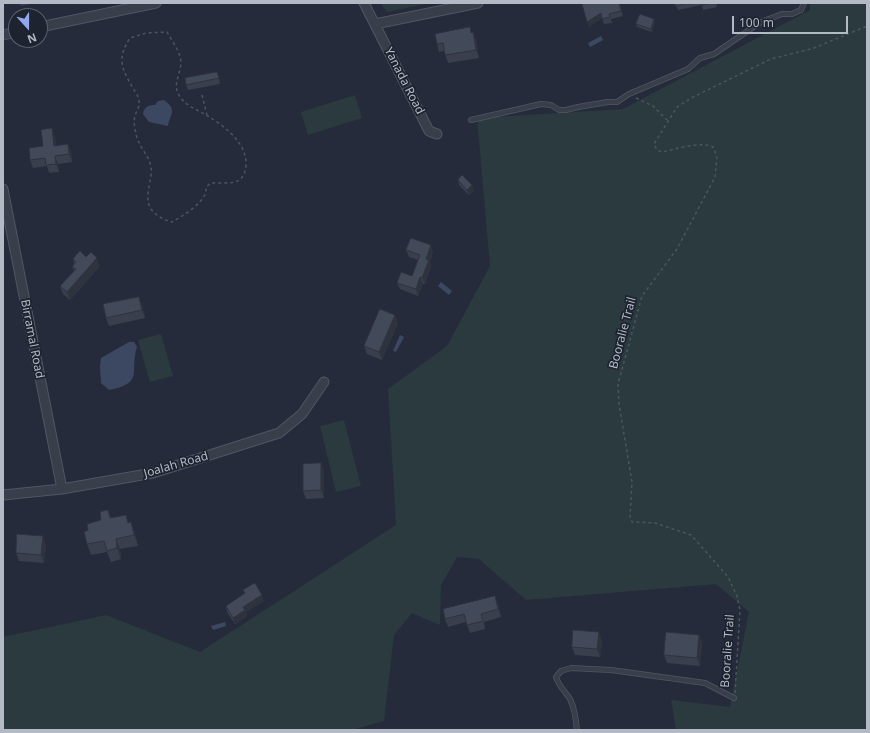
<!DOCTYPE html>
<html>
<head>
<meta charset="utf-8">
<style>
  body { margin:0 }
  #map { position:relative; width:870px; height:733px; overflow:hidden; background:#252b3a; font-family:"Noto Sans",sans-serif }
  canvas { display:block }
  .frame { position:absolute; inset:0; border:4px solid #b4b9c6; pointer-events:none }
  .north { position:absolute; left:8px; top:8px; width:40px; height:40px; box-sizing:border-box; background:#1e2330; border:1px solid #5a5f6c; border-radius:50%; rotate:159deg; font-size:11px; font-weight:700; line-height:16px; text-align:center; color:#b4b9c6 }
  .north::after { content:''; display:block; margin:auto; width:14px; height:18px; background:#91a8ee; clip-path:polygon(50% 0,100% 100%,50% 72%,0 100%) }
  .scale { position:absolute; left:732px; top:16px; width:116px; height:18px; box-sizing:border-box; border:2px solid #b4b9c6; border-top:0; padding-left:5px; font-size:12px; line-height:14px; white-space:nowrap; color:#b4b9c6; -webkit-text-stroke:3px #1e2330; paint-order:stroke }
</style>
</head>
<body>
<div id="map">
<canvas width="870" height="733"></canvas>
<div class="frame"></div>
<div class="north">N</div>
<div class="scale">100 m</div>
</div>
<script>
const context = document.querySelector('canvas').getContext('2d');
context.lineJoin = 'round';
function fill(path, color) { context.fillStyle = color; context.fill(path, 'evenodd'); }
function strokePath(path, color, width, dash) { context.strokeStyle = color; context.lineWidth = width; context.lineCap = dash ? 'butt' : 'round'; context.setLineDash(dash || []); context.stroke(path); }
function drawText(font, color, halo, rows, align = 'center') {
  context.font = font + ' "Noto Sans",sans-serif'; context.lineWidth = 3.5; context.setLineDash([]); context.textBaseline = 'middle'; context.strokeStyle = halo; context.fillStyle = color; for (const [text, x, y, turn = 0] of rows) {
    context.save(); context.translate(x, y); context.rotate((+turn || 0) * Math.PI / 180); context.textAlign = isNaN(turn) ? turn : align; if (halo) context.strokeText(text, 0, 0); context.fillText(text, 0, 0); context.restore();
  }
}
fill(new Path2D(`
  M380 3H431L387 12Z
  M810 3H867V730H676L671 700 730 707 749 612 716 584 526 600 479 559 457 557 441 585 440 625 412 613 394 635 384 721 352 730H3V637L106 615 200 652 396 525 388 389 447 346 490 266 477 118 623 109 810 10Z
  M355 95 362 118 308 135 301 112Z
  M161 334 173 376 150 382 138 340Z
  M344 420 361 486 336 492 320 426Z`), '#2a3a3f');
fill(new Path2D(`
  M601 36 603 40 590 47 588 43Z
  M164 100C178 110 170 114 168 126L149 122 143 114C144 107 148 105 155 105L158 101Z
  M441 282 452 291 449 295 438 286Z
  M400 335 404 337 396 352 393 351Z
  M129 342H134L137 347C129 372 145 383 109 390L101 383 100 367 101 358Z
  M225 622 226 626 213 630 211 626Z`), '#3c4762');
const lane = new Path2D(`
  M471 120 541 104 551 105 559 110H566L578 107 608 102H617L629 94 688 69 700 58 714 54 761 22 782 14H792L801 10 804 3
  M577 730C576 719 575 709 570 699 565 691 559 687 556 677L561 671 571 668 611 670 705 683 734 698`);
const street = new Path2D(`
  M364 3 429 131 437 134
  M375 24 478 3
  M40 27 156 3
  M3 35 16 32
  M3 189 62 489
  M3 495 62 489 153 473 279 433 302 414 324 382`);
strokePath(lane, '#515663', 6);
strokePath(street, '#515663', 11);
strokePath(new Path2D(`
  M167 32C172 41 180 51 181 62 181 74 172 84 179 95 184 105 196 109 206 115 223 125 247 142 246 165 244 188 227 182 211 183L206 187C206 190 206 194 204 196 199 206 181 217 172 222 164 220 156 216 151 209 143 197 153 180 151 167 149 155 138 146 136 134 135 128 133 122 135 116 136 111 140 107 139 102 139 96 135 92 133 88 121 68 117 58 130 38L146 33Z
  M202 95 207 115
  M636 98 653 106 668 121
  M735 693 740 610 737 596 728 577 691 535 655 523 632 522 630 517 632 482 619 404 618 384 642 296 677 249 715 177 717 157 713 147C701 141 676 149 662 152L657 150 654 144 677 107 693 97 771 59 814 48 867 26`), '#49575d', 1.5, [3, 3]);
strokePath(lane, '#393e4b', 4.5);
strokePath(street, '#393e4b', 9);
fill(new Path2D(`
  M20 3H29L30 4 21 6Z
  M585 3H620L623 16 611 19 612 23 604 24 602 18 589 27Z
  M675 3H716L717 7 703 10 702 5 678 10Z
  M654 19 655 21 652 32 637 27 636 24Z
  M473 32 476 40 479 58 448 63 444 51 439 52 437 44Z
  M219 77 220 84 188 90 186 85Z
  M55 136 56 146 68 144 71 152 72 162 58 164 59 172 49 173 47 166 33 168 30 160 43 146Z
  M458 180 474 191 469 195 459 185Z
  M406 250 433 252 430 262 431 266 425 284H423L418 296 400 289 397 283 412 276 418 260 409 257Z
  M86 257 100 266 70 300 63 294 60 286 74 271 72 267 74 264 73 259Z
  M142 305 145 318 109 326 106 318Z
  M398 323 382 360 367 354 364 346Z
  M321 463 324 471V498L306 499 303 491Z
  M108 510 111 518 129 523 131 522 135 533 138 546 120 549 121 559 111 562 107 552 91 555 87 544 88 530 101 520Z
  M46 544 44 563 19 561 16 553Z
  M243 590 264 601 246 612 247 616 235 624 227 612 226 606 245 594Z
  M498 604 501 617 484 622 485 629 470 633 466 622 448 627 445 619Z
  M699 635 702 643 700 666 667 663 664 655Z
  M602 640 600 657 575 655 572 647Z`), '#393f4d');
fill(new Path2D(`
  M619 3H620L623 16 621 11Z
  M601 13 603 18 589 27 587 22Z
  M654 19 655 21 652 32 651 29Z
  M473 32 476 40 479 58 476 50Z
  M52 128 55 136 57 154 54 146Z
  M68 144 71 152 72 162 69 154Z
  M55 156 58 164 59 172 56 164Z
  M472 185 474 191 469 195 467 190Z
  M431 245 433 252 430 262 431 266 425 284 422 278 426 259Z
  M97 258 100 266 70 300 67 292Z
  M420 277 423 284 418 296 416 289Z
  M139 297 142 305 145 318 142 310Z
  M395 315 398 323 382 360 379 352Z
  M321 463 324 471V498L321 490Z
  M131 522 135 533 138 546 134 535Z
  M43 536 46 544 44 563 41 555Z
  M116 539 120 549 121 559 117 548Z
  M262 595 264 601 246 612 247 616 235 624 233 618 243 607Z
  M495 596 498 604 501 617 498 609Z
  M599 632 602 640 600 657 597 649Z
  M699 635 702 643 700 666 697 658Z`), '#2e333e');
const building = new Path2D(`
  M585 3H619L621 11 609 14 610 17 602 19 601 13 587 22 582 4Z
  M675 3H688L676 6Z
  M701 3H712L702 5Z
  M640 14 654 19 651 29 636 24Z
  M470 27 471 33 473 32 476 50 445 55 443 43 437 44 435 34Z
  M217 72 219 78 186 85 185 78Z
  M52 128 54 146 68 144 69 154 55 156 56 164 46 165 45 158 30 160 29 148 43 146 41 130Z
  M462 175 472 185 467 190 458 180Z
  M411 238 431 245 426 259 429 260 422 278 420 277 416 289 397 283 401 272 412 276 420 255 406 250Z
  M80 251 86 257 91 252 97 258 67 292 60 286 76 269 72 267 76 262 73 259Z
  M139 297 142 310 106 318 103 304Z
  M380 309 395 315 379 352 364 346Z
  M321 463V490L303 491V464Z
  M108 510 110 518 126 515 128 523 131 522 134 535 116 539 117 548 107 551 104 541 87 544 84 532 88 530 87 524 101 520 100 512Z
  M17 534 43 536 41 555 16 553Z
  M255 583 262 595 243 607 245 610 233 618 226 606 245 593 243 590Z
  M495 596 498 609 481 614 483 621 467 625 464 614 445 619 443 609Z
  M573 630 599 632 597 649 572 647Z
  M666 632 699 635 697 658 664 655Z`);
fill(building, '#424959');
strokePath(building, '#2e333e', 1);
drawText('12px', '#b4b9c6', '#1e2330', [
  ["Yanada Road",404,81,63],
  ["Booralie Trail",623,333,-75],
  ["Birramal Road",32,339,79],
  ["Joalah Road",176,465,-16],
  ["Booralie Trail",728,651,-86]
]);
</script>
</body>
</html>
